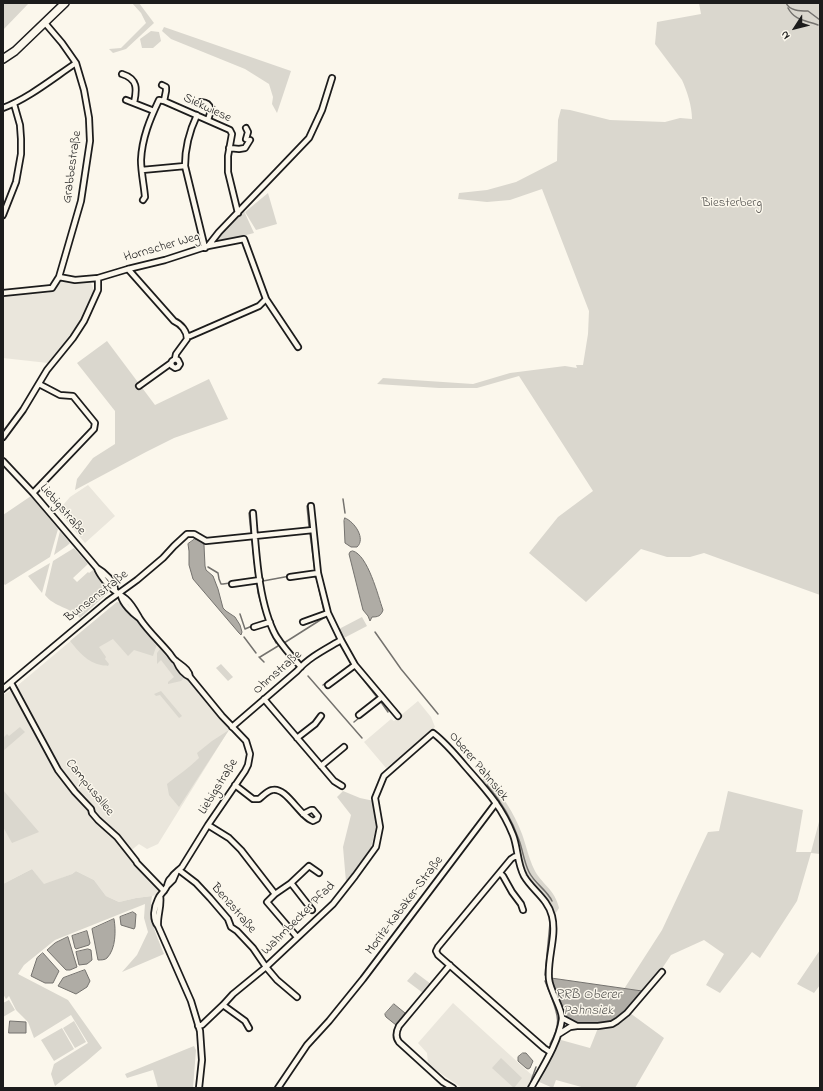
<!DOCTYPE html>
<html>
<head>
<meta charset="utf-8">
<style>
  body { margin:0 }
  #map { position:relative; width:823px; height:1091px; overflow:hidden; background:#fbf7ec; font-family:"Indie Flower",sans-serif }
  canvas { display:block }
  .frame { position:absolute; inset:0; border:4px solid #1c1c1c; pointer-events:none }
  .north { position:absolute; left:775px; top:8px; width:40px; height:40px; -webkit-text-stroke:3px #fbf7ec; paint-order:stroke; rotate:234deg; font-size:11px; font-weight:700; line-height:16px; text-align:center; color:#1c1c1c }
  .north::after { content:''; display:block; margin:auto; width:14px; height:18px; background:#1c1c1c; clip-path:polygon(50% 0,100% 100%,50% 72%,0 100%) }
</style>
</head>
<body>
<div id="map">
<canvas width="823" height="1091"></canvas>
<div class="frame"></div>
<div class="north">N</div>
</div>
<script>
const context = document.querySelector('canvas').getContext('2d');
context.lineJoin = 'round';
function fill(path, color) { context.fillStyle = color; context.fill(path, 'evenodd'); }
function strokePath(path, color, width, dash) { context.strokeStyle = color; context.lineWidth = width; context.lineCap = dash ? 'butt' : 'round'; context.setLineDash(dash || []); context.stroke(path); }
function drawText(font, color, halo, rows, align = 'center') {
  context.font = font + ' "Indie Flower",sans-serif'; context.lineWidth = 3; context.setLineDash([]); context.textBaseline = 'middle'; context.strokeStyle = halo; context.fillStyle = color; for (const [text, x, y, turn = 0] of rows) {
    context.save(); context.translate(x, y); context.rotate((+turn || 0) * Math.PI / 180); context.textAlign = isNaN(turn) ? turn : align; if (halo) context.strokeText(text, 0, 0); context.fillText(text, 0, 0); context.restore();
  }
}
fill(new Path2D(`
  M70 281 91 283 94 290 78 327 48 363 3 358V295L48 293 61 282Z
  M88 485 115 516 85 543 58 511 70 497Z
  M117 602 123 604 230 728 158 844 147 849 139 844 128 853 159 889 157 895 152 896 136 898 119 902 106 896 94 880 76 871 72 874 44 885 32 869 3 884V695L12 689 17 686Z
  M418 701 431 717 435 727 400 760 398 759 393 764 392 763 386 768 364 742 391 719 394 721Z
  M453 1003 534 1077 528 1088H462L430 1066 428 1063 427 1053 418 1043Z`), '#eae6dc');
fill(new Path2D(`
  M3 3H29L3 30Z
  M132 3H139L154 23 126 49 113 53 109 49 121 48 146 23 141 13Z
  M699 3H820V595L704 553 690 557H667L641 549 586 602 529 553 558 517 593 491 519 376 477 388H439L377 384 383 378 473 384 510 373 565 366 577 368 576 365H583L588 334 589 311 542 189 510 200 487 202 458 199 459 193 487 190 516 182 557 161 558 120 561 109 570 110 610 120 665 122 680 118 692 119C692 106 687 91 682 80L655 44 657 22 701 14Z
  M164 27 291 71 277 113 272 104 273 97 269 84 245 69 171 39 162 31Z
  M151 31 159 32 161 41 153 48H142L140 39Z
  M268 193 277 224 256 230 245 212Z
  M244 211 254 233 212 244Z
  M107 341 155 405 209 379 228 419 174 438 146 452 75 490 77 479 93 458 115 444V411L77 363Z
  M31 496 58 529 50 557 5 585 4 584H3V515Z
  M60 531 70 543 68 545 54 555Z
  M74 548 88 564 73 578 77 582 88 572 89 573 93 570 109 589V592L80 618C70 607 54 607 45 595L53 561Z
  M50 563 42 593 28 576Z
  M117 602 123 604 157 644 153 656 134 650 128 656 113 639 99 647 106 657 105 659 109 664 108 666C106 665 104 666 101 665 88 663 78 651 70 641Z
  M362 617 367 626 344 638 339 629Z
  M160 649 184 678 181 681 168 684V682L174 677 161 660 157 664V653Z
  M221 664 233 677 228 681 216 668Z
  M161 691 182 716 179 718 160 695 156 696 154 694Z
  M20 727 25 732 3 751V738L7 734 9 736Z
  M229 730 179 807 169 795 167 784C178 775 189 768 199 758L197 753 212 741Z
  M486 776C501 794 514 812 522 834 526 845 529 859 534 869 541 884 555 889 559 908L554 916 552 907 549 900 545 895 533 882 526 872 515 836 505 813 493 795 481 781Z
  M3 790 39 832 12 843 3 827Z
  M343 791 360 798 374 801 376 827 371 848 346 882 343 847 351 815 337 797Z
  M728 791 803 810 796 852H811L820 818V854L811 853 797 901 760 958 752 952 720 993 706 985 724 954 704 940 671 955 659 973 642 991 624 989 662 930 708 832 719 831Z
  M32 869 44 884 72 874 76 871 94 880 106 896 119 902 136 898 152 896C148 920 156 933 164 954L122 972 137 955 148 932 144 918 145 904 55 940 24 965 18 974 68 1000 102 1048 87 1061 55 1086 51 1074 54 1064 88 1043 71 1015 34 1038 28 1022 16 1010 9 996 6 999 3 994V884Z
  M820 950V985L814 993 797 984Z
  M415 972 431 984 423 993 407 981Z
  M9 1000 15 1010 3 1017V1003Z
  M630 1013 664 1038 635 1088H585L556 1080 553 1088 537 1081 562 1036 561 1040 590 1048 598 1028C610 1024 622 1023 630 1013Z
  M74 1021 86 1042 75 1048 63 1028Z
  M62 1028 74 1049 54 1061 41 1040Z
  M194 1046 196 1050 193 1088H158L153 1070 127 1078 125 1074Z
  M501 1058 522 1078 514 1088 492 1068Z`), '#dad7ce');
const water = new Path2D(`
  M345 518C355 522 366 539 357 547H351L345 543 344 521Z
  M195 539 202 541 204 545 205 566 206 570 213 576 218 589 223 608 226 611 235 617 240 625 242 632 241 635 239 633 193 579 189 565V551L188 544Z
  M353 551C368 555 378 596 383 610 381 616 378 617 372 617L370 621 368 616 363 610 349 554 350 552Z
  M133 912 136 914 135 927 134 929 121 925 120 917Z
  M114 919C116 930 116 949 107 958 105 960 101 960 98 960L92 929Z
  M87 931 90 943 89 945 76 949 75 948 72 936Z
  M68 937 77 967 70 970H66L47 950 55 943Z
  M88 949 91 950 92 960 87 964 79 965 76 952Z
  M43 953 59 971 53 983H45L31 976 37 958Z
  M85 970 90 981 87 987 76 994 58 986 63 978Z
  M551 978 642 991C634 1000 627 1009 619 1017 614 1021 609 1021 604 1023 591 1026 572 1026 564 1014L552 988Z
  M394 1004 405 1013 397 1024 396 1025 386 1017 385 1015V1014Z
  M10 1021 26 1022V1033H9Z
  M523 1053H526L533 1061 530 1068 528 1069 526 1068 518 1061V1057Z`);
fill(water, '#afaca5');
strokePath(water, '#74726e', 1);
strokePath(new Path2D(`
  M786 3C790 11 800 11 808 11L820 20
  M788 8C795 21 805 20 818 25
  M343 499 345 513
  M307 506 309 527
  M249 513 251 533
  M310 534 315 571
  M252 540 256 577
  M208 567 218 573 219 579 221 584H223L230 583
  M316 576 324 611
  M263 581 290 576
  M257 584 258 593 266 620
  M240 614 245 629 252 626
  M268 625 276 643
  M375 632 401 669 438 714
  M244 637 256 653
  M284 643 325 617
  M259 657 264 662
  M260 657 278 646
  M355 669 376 696
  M308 676 362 738
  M323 685 350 665
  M381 702 388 712
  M354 722 359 718
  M487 785C501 801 512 820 519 840 523 851 524 862 529 872 535 884 547 890 552 901
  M545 975 550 923
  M545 981 549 991
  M550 1044C561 1024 559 1017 551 996
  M530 1086 532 1078 536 1067`), '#74726e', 1.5);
const minor = new Path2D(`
  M45 23 62 43 76 63 84 90 89 118 90 141 81 201 59 277
  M122 74C138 79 137 89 134 103
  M162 85 166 87V91L164 101
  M126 100 154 111
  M201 102C213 103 211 112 208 120
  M3 108C29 98 52 79 76 63
  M197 115C189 132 185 148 185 166L205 248
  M246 139 248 132 246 128
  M229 148 239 149 245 148 250 140
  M142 170 185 166
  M143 200 145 197C144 185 141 172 141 160 142 138 150 119 159 100L164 101 230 130 232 134 228 156V172L238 213
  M3 215 16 182 21 154V139L20 125 14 104
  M208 246 219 232 309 138 322 110 332 78
  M128 269 174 321C181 324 187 331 187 339L176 354 175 359 172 361 171 363 172 366 175 368 178 367 180 364 178 360 175 359
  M3 293 52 288 59 277 75 280 98 278 128 269 165 260 208 246 244 239 266 299 259 306 190 336H187
  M266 299 298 347
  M139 386 171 363
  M3 437 23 410 47 370 73 338 84 321 98 290V278
  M3 461 33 493 97 568C99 574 107 584 111 588 116 592 121 595 126 599 132 604 136 612 140 619 148 631 161 643 170 654 172 657 174 660 176 661 182 666 189 669 190 677
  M33 493 94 429 95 423 73 396 60 395 39 384
  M311 506 318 573 328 613 341 640 355 665 398 716
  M253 513C256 550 258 603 276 636 283 647 292 657 301 667
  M97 568C104 572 115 582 115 590
  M290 577 318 573
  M232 584 260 580
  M121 596C123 604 132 613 139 618
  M303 622 328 613
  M254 627 270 622
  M176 661C179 668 183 674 190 677L222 716 246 741 250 754 248 765 245 771 208 825 182 867C178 871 174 873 171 878 168 880 168 883 167 886 165 891 160 894 158 899 154 907 152 919 158 926L191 1001 200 1031 202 1060 199 1088
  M11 683 58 770 75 792 91 809 92 813 98 820 117 837 136 861 137 863 164 891
  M328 685 355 665
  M3 689 108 601 137 580 163 558 174 546 187 534H194L206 541 313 530
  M264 699 334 781 342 786
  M359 715 382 697
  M232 727 297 671C309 657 326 649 341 640
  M297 738 315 724 321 716
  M321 766 344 747
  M235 785 253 799H259C263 796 267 791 272 790 286 786 300 817 313 821L317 819 318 816 313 810H311L303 814
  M208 825 229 838 241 850 275 894
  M517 856 514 857 511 859 438 947 436 951 438 955 544 1048 550 1052
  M179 870 196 883 210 898 228 919 231 927 237 931 253 948 266 967 277 980 297 997
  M500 873 503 876 512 892 521 904 523 910
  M291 883 309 866 319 873
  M168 885 173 880 176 873
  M158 926C157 916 162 905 160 896
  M297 937 267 902 275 894 291 883 312 910
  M450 965 399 1026C396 1032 395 1037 399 1042L443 1082 453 1088
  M223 1005 245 1021 249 1028
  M562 1018 577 1026H598L612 1024 617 1021 627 1013 662 972
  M198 1026 202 1025 223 1005 233 994 266 967 333 904 355 876 376 847 380 827 375 798 384 776 433 733C445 742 455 754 465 766 485 789 501 805 513 835 518 848 517 863 524 876 532 890 548 899 552 916 557 936 547 958 549 979 550 991 563 1010 562 1019 559 1042 542 1068 531 1088
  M559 1034 570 1027 577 1026
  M278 1088 307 1045 329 1021 363 979 496 803`);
const secondary = new Path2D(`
  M3 59 15 51 65 3`);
strokePath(minor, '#1c1c1c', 8);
strokePath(secondary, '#1c1c1c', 10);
strokePath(minor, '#fbf7ec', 4.5);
strokePath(secondary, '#fbf7ec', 7);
drawText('13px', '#1c1c1c', '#fbf7ec', [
  ["Siekwiese",207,109,25],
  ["Grabbestraße",73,167,-82],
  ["Hornscher Weg",162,248,-16],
  ["Liebigstraße",62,510,49],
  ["Bunsenstraße",97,597,-38],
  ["Ohmstraße",278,673,-41],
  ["Oberer Pahnsiek",478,767,50],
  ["Liebigstraße",219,787,-58],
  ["Campusallee",89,788,51],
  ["Moritz-Kabaker-Straße",405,906,-53],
  ["Benzstraße",233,909,49],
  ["Wahmbecker Pfad",299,919,-45]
]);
drawText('13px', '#555451', '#fbf7ec', [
  ["Biesterberg",732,204]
]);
drawText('italic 14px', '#575653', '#fbf7ec', [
  ["RRB Oberer",588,996],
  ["Pahnsiek",588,1012]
]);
</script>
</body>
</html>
